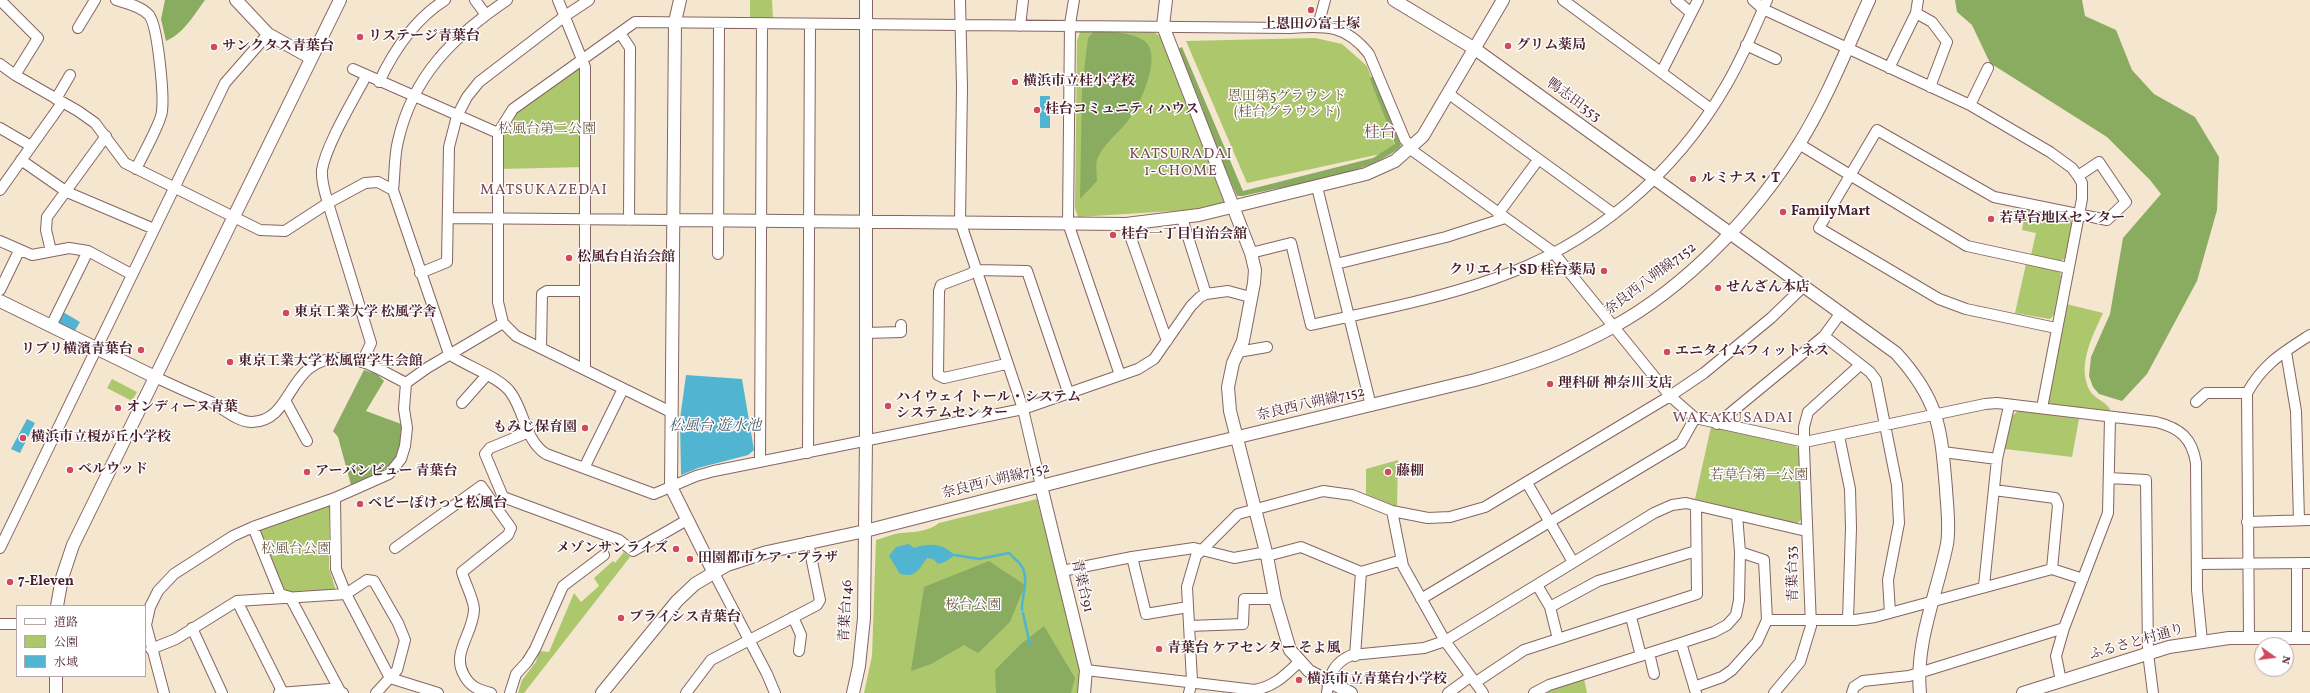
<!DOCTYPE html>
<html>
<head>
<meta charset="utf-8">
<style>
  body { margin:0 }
  #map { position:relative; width:2310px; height:693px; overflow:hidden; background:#f4e6cf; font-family:Vollkorn,"Noto Serif JP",serif }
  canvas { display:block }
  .legend { position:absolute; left:16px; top:605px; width:130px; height:72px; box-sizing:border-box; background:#fff; border:1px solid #b7a5aa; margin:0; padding:5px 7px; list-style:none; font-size:12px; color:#4a1f2b }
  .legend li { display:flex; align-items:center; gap:8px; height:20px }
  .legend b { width:20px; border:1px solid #b7a5aa }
  .north { position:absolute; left:2254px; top:637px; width:40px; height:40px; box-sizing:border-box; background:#fff; border:1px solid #b7a5aa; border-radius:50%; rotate:104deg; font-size:11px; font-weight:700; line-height:16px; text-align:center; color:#4a1f2b }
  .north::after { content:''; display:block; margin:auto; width:14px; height:18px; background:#d1495b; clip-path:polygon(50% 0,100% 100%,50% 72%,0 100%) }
</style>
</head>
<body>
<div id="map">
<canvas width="2310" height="693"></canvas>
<ul class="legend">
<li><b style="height:5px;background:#fff"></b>道路</li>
<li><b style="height:11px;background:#adc76d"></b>公園</li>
<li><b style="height:11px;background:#51b4d0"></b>水域</li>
</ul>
<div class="north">N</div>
</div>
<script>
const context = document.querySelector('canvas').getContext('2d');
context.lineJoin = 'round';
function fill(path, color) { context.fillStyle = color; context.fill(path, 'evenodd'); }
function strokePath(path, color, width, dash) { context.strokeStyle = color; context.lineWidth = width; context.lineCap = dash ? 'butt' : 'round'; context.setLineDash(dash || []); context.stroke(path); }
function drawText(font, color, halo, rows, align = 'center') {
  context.font = font + ' Vollkorn,"Noto Serif JP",serif'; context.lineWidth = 3; context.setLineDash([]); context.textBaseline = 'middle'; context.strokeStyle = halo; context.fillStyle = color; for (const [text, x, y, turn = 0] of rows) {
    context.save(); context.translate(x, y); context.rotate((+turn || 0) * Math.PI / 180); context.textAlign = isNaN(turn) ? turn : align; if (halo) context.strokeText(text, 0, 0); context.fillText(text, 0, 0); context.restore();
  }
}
fill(new Path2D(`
  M750 0H772L773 19H750Z
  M1080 32H1154L1164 39 1225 203 1189 210 1078 217 1075 208 1077 41Z
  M1315 38 1342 44 1367 66 1395 146 1385 153 1247 183 1186 41Z
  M583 60 585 167 500 169 498 133 513 109Z
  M2026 209 2070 217 2072 224 2066 258 2061 261 2031 255 2036 233 2022 230Z
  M2026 264 2060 271 2061 277 2054 315 2050 319 2015 313Z
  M2066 304 2103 313C2093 335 2076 366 2090 391 2094 398 2105 401 2110 409L2109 411 2046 403Z
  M112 379 137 392 132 401 107 388Z
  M2019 410 2079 419 2072 457 2005 449 2012 416Z
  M1711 427 1795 446 1800 450 1802 519 1796 524 1695 499Z
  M1398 460 1397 507 1366 494V469Z
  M1037 499 1078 661 1081 678 1077 693H864L872 656 876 540C884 538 892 534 900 533 914 532 928 532 939 523Z
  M329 504V568L337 594H280L253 527Z
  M624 552 630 557 524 693H518L522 680 536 662 539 651 549 652 574 593 581 602 599 586 594 578 613 561 615 563Z
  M1583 674 1587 693H1537Z`), '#adc76d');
fill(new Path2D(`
  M165 0H205C194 15 183 34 166 41L161 19Z
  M1955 0H2082L2085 16 2116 30 2132 70 2154 94 2195 117 2219 157 2217 210 2197 281 2147 374 2122 401 2099 394 2093 387 2089 376 2091 357 2110 314 2123 238 2161 194 2150 180 2107 137 1990 63 1972 25 1957 12Z
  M1095 30C1111 32 1129 32 1143 40 1165 53 1139 107 1128 121 1119 132 1104 144 1098 157 1095 162 1097 174 1097 181L1080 199 1082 89 1088 38Z
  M1182 47 1243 191 1373 158 1395 144 1370 79 1373 75 1401 146C1369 176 1287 185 1243 196H1237L1211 136 1203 110 1178 49Z
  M364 370 377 374 384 381 366 411 401 424C401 433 401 444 398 452 392 470 368 480 351 485L338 437 333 431Z
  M989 561 1025 585 1010 622 978 653 964 645 931 664 911 671 924 587Z
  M1044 626 1075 678 1071 693H996L995 670 1022 643Z`), '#8aac60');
fill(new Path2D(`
  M1040 96H1050V128H1040Z
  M63 312 80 322 74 332 60 325 58 321Z
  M686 375 742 379 754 450 748 455 698 468 681 475 680 419Z
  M27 419 35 423 20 453 11 449Z
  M909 544 914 548C930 543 941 543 955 555L945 562 938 564 933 559 927 558C919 570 915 578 900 574L889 556 896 547Z`), '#51b4d0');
strokePath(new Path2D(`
  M955 555 979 559 1009 553C1012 557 1017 560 1020 564 1031 578 1021 596 1022 610
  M1023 613 1030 645`), '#51b4d0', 2.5);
const minor = new Path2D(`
  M0 0 38 38 15 75
  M116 0C126 3 141 6 149 15 158 26 164 95 162 111 162 121 141 158 136 169
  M475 0 486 15
  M558 0 585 67V370
  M960 0 962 87 960 221 1023 409 1041 486
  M1074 0 1070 24 1068 223 1120 375
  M1563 0 1711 109
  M1676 0 1691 13
  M1753 0 1763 9 1970 105 2050 152 2072 168 2078 176 2082 183V199L2042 408
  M1916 13 1932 22 1947 42 1930 87
  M1020 26 1023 0
  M1318 26 1325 0
  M78 28 95 0
  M620 33 630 48 629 220
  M1746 45 1776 59
  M0 64 15 75 78 111 95 123 125 163 260 230 285 231 328 203 365 183 378 182 393 190 449 354C466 366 500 377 511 393 525 413 525 440 546 454L654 494 696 476 714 471 1023 409 1138 369 1154 359 1191 306 1200 297 1206 294 1228 291 1250 297
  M1889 68 1916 13 1918 0
  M353 69 498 133
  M1662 71 1698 0
  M379 82C394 50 415 19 445 0
  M1449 94 1614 214
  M56 99 70 75
  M1970 105 1988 68
  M0 128 31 146
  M1799 144 1967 246 2068 268
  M21 160 67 192 154 229
  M1317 187 1371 406
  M0 190 62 103
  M393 190C395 174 394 157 398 141 413 75 454 36 507 0
  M1498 214 1538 160
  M448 218 673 220
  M1182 218 1206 294
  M1126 224 1167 341
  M0 241 32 255 69 248 88 251 131 274
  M51 251 46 230 47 217 106 136
  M1251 253 1291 243 1311 325C1372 311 1434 300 1493 279 1591 246 1675 175 1727 84 1742 58 1755 28 1767 0
  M718 254 719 23
  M1336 264 1446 237 1505 218
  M420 273 447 262 449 147 457 116 467 97 479 82 565 16 589 0
  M0 290 19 251
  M51 326 88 251
  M2056 328 1966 309 1939 299 1819 228 1877 130 1994 197 2107 220 2126 202 2099 162 2078 176
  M866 333 901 332V325
  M1824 336 1870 372 1876 380 1897 485 1899 523 1888 580 1890 613
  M541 348 542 294 547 291H585
  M1238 352 1267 347
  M2286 352 2296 411 2299 520
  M362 362 371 343 328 203C325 193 321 181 322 170 326 145 354 99 366 76
  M1006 364 944 378 938 375 939 291 941 285 970 274 976 270 1027 271 1068 392
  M155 377C174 386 192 394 211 402 223 408 237 422 252 422 295 421 286 357 342 358 364 358 387 374 406 383
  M286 402 307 441
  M2196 402 2206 393H2247
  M462 403 486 376
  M671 412 516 336 503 323 498 302V133L513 109 635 22 1290 28C1326 25 1346 25 1369 54L1405 140 1412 147 1413 151 1553 252 1670 396 1695 418 1805 442 1985 404 1997 403 2156 422C2180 428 2192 438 2196 463L2197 590 2202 641
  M1717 424 1824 336 1840 314
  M529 432 490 448 485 454 503 497 619 540 633 551 687 520
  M1839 436 1850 489 1851 528 1848 620
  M1943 452 1997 459
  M808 453 810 24
  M760 462 762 23
  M584 468 623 389
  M2109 478 2146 480 2148 653 2153 693
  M1527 483 1573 562
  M1994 490 2055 498 2058 505 2052 569
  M335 498 336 569 346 594 390 678 438 693
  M1392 511 1403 566 1445 641 1483 693
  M2247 522 2310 520
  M253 527 280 594 290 597 340 691
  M0 548 225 83 268 34
  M395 548 481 486 511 528 508 535 462 572C464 581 475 602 474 610 473 634 451 653 464 675 470 687 479 690 491 693
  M1132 557 1146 614 1188 607
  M2297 563V638
  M2197 564 2310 563
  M1062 571 1132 557 1194 548 1234 558 1261 553 1267 556 1301 547 1361 572 1402 560
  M714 573 767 674 775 693
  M1537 585 1550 607 1558 639
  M1984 586 1997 459 2009 406
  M1421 599 1681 443 1695 418
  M237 601 283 693
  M1550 607 1598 581 1696 551
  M793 617 801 635 799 651
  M1631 617 1641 656
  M1767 620H1855L1875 617 2052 569 2083 579
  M0 624H17
  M1189 626 1243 624 1244 599H1275
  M192 628 222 693
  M2249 637 2247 393C2263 364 2282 353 2310 335
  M1681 643 1696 693
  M151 649 176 639 237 601 346 594 367 580 374 581 398 623 405 640 397 670 376 693
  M1649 653 1654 674
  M1355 656 1361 572
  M1086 670 1255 690C1275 686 1284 676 1299 662
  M2061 681 2056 656 2064 628 2108 513 2110 418
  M1476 682 1524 650 1697 594 1696 506
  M1694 687 1722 677 1732 670 1757 642 1767 620 1764 560 1740 552
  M164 693 146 625 150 607 158 591 174 574 233 536 253 527 335 498 389 474 401 459 405 446 407 428 404 409 406 383 427 368 503 323
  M279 693 330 689 343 693
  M510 693 516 674 527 662 535 649 563 586 604 555
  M686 693 711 660 817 605 820 600 808 542
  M1189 693 1192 681 1187 587 1196 556 1238 514 1323 491 1352 495 1392 511 1428 518 1450 517 1485 507 1670 396 1704 373 1771 318 1803 287
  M1327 693C1329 675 1334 662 1352 655L1424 648 1445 641 1654 513 1672 505 1686 503 1806 531
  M1448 693 1470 677
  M1534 693 1549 685 1681 643 1714 632 1727 625 1736 615 1739 600 1740 552 1737 515
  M1774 693 1800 662 1811 626 1804 448V427L1808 412 1860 365
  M1852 693 1854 687 1863 681 1909 676 2064 628`);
const tertiary = new Path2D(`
  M236 0 268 34 311 58
  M680 0 675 22 671 487 714 573
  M1166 0 1163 26 1251 253 1255 270 1254 283 1243 341 1233 363 1228 387 1230 411 1267 556 1275 599 1290 650 1309 671 1351 693
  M1394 0 1475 49 1896 353C1939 400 1941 428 1946 489 1947 507 1950 526 1947 544 1937 594 1915 642 1920 693
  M673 220 1126 224 1199 215 1366 174 1395 161 1423 136 1503 0
  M0 301 155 377
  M1041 486 1086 670 1084 693
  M57 606 62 578 73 545 340 0
  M56 676V693
  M602 693 677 601 695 584 727 565 767 552 865 531 1155 457 1475 380C1523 367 1570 351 1613 327 1686 287 1755 215 1799 144 1827 99 1847 48 1869 0
  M853 693 859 666 864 618 866 440V0
  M2023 693 2169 647 2229 638H2310`);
strokePath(minor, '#866564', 12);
strokePath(tertiary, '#866564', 14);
strokePath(minor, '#fff', 10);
strokePath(tertiary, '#fff', 12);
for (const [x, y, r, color] of [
  [1311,10,4,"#d1495b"],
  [360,37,4,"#d1495b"],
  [1508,46,4,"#d1495b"],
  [214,47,4,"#d1495b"],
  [1015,82,4,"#d1495b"],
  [1037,110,4,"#d1495b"],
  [1693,179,4,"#d1495b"],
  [1783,212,4,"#d1495b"],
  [1991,219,4,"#d1495b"],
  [1113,235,4,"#d1495b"],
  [569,258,4,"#d1495b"],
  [1604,271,4,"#d1495b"],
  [1718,288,4,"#d1495b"],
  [286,313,4,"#d1495b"],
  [141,350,4,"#d1495b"],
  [1667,352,4,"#d1495b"],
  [230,362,4,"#d1495b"],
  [1550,384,4,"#d1495b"],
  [888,406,4,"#d1495b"],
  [118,408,4,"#d1495b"],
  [585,428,4,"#d1495b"],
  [23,438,4,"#d1495b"],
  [70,470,4,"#d1495b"],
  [307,472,4,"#d1495b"],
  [1388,472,4,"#d1495b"],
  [360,504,4,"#d1495b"],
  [676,549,4,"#d1495b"],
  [690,559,4,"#d1495b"],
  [10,582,4,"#d1495b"],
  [621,618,4,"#d1495b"],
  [1159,649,4,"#d1495b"],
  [1299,680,4,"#d1495b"]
]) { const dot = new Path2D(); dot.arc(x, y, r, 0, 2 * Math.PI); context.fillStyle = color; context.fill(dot); strokePath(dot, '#fff', 1.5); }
drawText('bold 14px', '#4a1f2b', '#fff', [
  ["上恩田の富士塚",1311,25,"center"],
  ["リステージ青葉台",368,37],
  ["グリム薬局",1516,46],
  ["サンクタス青葉台",222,47],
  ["横浜市立桂小学校",1023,82],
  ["桂台コミュニティハウス",1045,110],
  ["ルミナス・T",1701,179],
  ["FamilyMart",1791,212],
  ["若草台地区センター",1999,219],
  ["桂台一丁目自治会舘",1121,235],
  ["松風台自治会館",577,258],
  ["クリエイトSD 桂台薬局",1596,271,"right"],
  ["せんざん本店",1726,288],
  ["東京工業大学 松風学舎",294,313],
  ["リブリ横濱青葉台",133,350,"right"],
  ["エニタイムフィットネス",1675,352],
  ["東京工業大学 松風留学生会館",238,362],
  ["理科研 神奈川支店",1558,384],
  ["ハイウェイ トール・システム",896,398],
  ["システムセンター",896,414],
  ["オンディーヌ青葉",126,408],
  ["もみじ保育園",577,428,"right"],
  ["横浜市立榎が丘小学校",31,438],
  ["ベルウッド",78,470],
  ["アーバンビュー 青葉台",315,472],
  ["藤棚",1396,472],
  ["ベビーぽけっと松風台",368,504],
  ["メゾンサンライズ",668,549,"right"],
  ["田園都市ケア・プラザ",698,559],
  ["7-Eleven",18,582],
  ["ブライシス青葉台",629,618],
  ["青葉台 ケアセンター そよ風",1167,649],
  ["横浜市立青葉台小学校",1307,680]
], 'left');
drawText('14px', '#6d5a42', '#fff', [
  ["恩田第5グラウンド",1287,97],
  ["(桂台グラウンド)",1287,113],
  ["松風台第二公園",547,130],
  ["若草台第一公園",1759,476],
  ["松風台公園",296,550],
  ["桜台公園",973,606]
]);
drawText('14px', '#4a1f2b', '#fff', [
  ["鴨志田353",1573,101,36],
  ["奈良西八朔線7152",1651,280,-37],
  ["奈良西八朔線7152",1311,405,-13],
  ["奈良西八朔線7152",996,482,-14],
  ["青葉台33",1794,574,-92],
  ["青葉台91",1081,586,76],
  ["青葉台146",847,611,-87],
  ["ふるさと村通り",2137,643,-16]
]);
context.letterSpacing = '1px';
drawText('15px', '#774956', '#fff', [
  ["KATSURADAI",1181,155],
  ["1-CHOME",1181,172],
  ["MATSUKAZEDAI",544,191],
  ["WAKAKUSADAI",1733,419]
]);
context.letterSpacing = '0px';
drawText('italic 15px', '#4d5b6d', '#fff', [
  ["松風台 遊水池",715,427]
]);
drawText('16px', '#774956', '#fff', [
  ["桂台",1380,134]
]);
</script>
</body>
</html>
